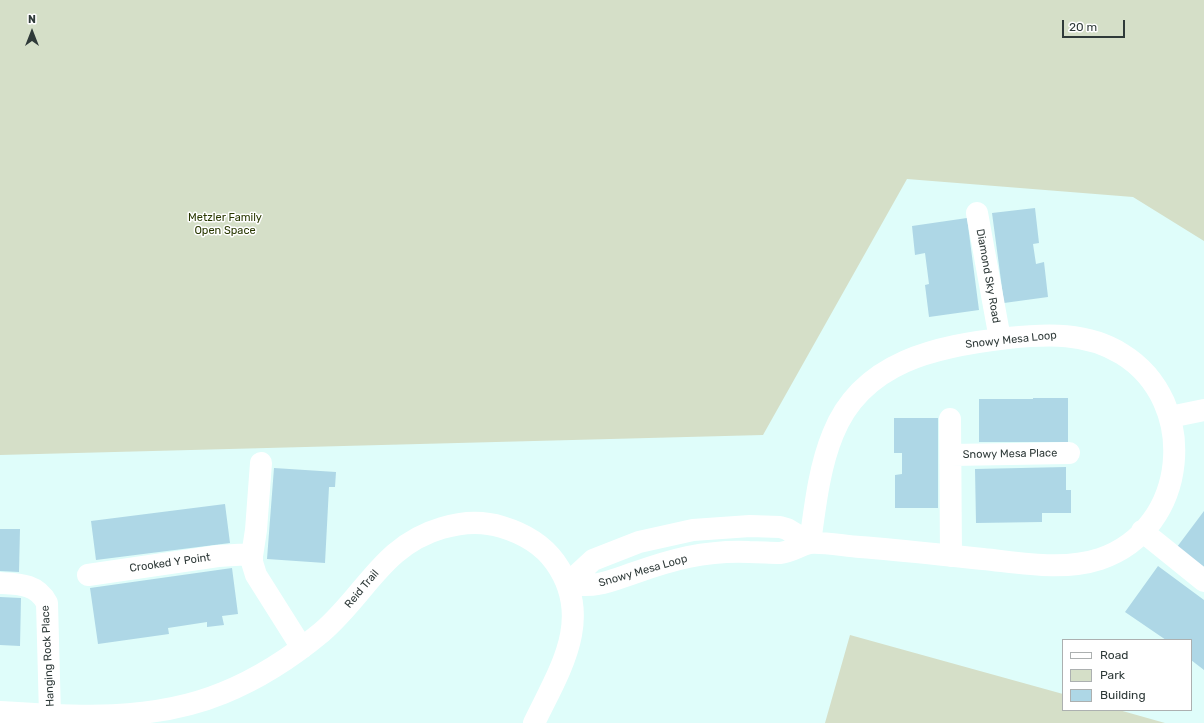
<!DOCTYPE html>
<html>
<head>
<meta charset="utf-8">
<style>
  body { margin:0 }
  #map { position:relative; width:1204px; height:723px; overflow:hidden; background:#dffdfa; font-family:Rubik,sans-serif }
  canvas { display:block }
  .legend { position:absolute; left:1062px; top:639px; width:130px; height:72px; box-sizing:border-box; background:#fff; border:1px solid #acb0b0; margin:0; padding:5px 7px; list-style:none; font-size:12px; color:#2f3a39 }
  .legend li { display:flex; align-items:center; gap:8px; height:20px }
  .legend b { width:20px; border:1px solid #acb0b0 }
  .north { position:absolute; left:12px; top:12px; width:40px; height:40px; -webkit-text-stroke:3px #fff; paint-order:stroke; rotate:0deg; font-size:11px; font-weight:700; line-height:16px; text-align:center; color:#2f3a39 }
  .north::after { content:''; display:block; margin:auto; width:14px; height:18px; background:#2f3a39; clip-path:polygon(50% 0,100% 100%,50% 72%,0 100%) }
  .scale { position:absolute; left:1062px; top:20px; width:63px; height:18px; box-sizing:border-box; border:2px solid #2f3a39; border-top:0; padding-left:5px; font-size:12px; line-height:14px; white-space:nowrap; color:#2f3a39; -webkit-text-stroke:3px #fff; paint-order:stroke }
</style>
</head>
<body>
<div id="map">
<canvas width="1204" height="723"></canvas>
<ul class="legend">
<li><b style="height:5px;background:#fff"></b>Road</li>
<li><b style="height:11px;background:#d5dfc8"></b>Park</li>
<li><b style="height:11px;background:#aed7e6"></b>Building</li>
</ul>
<div class="north">N</div>
<div class="scale">20 m</div>
</div>
<script>
const context = document.querySelector('canvas').getContext('2d');
context.lineJoin = 'round';
function fill(path, color) { context.fillStyle = color; context.fill(path, 'evenodd'); }
function strokePath(path, color, width, dash) { context.strokeStyle = color; context.lineWidth = width; context.lineCap = dash ? 'butt' : 'round'; context.setLineDash(dash || []); context.stroke(path); }
function drawText(font, color, halo, rows, align = 'center') {
  context.font = font + ' Rubik,sans-serif'; context.lineWidth = 3; context.setLineDash([]); context.textBaseline = 'middle'; context.strokeStyle = halo; context.fillStyle = color; for (const [text, x, y, turn = 0] of rows) {
    context.save(); context.translate(x, y); context.rotate((+turn || 0) * Math.PI / 180); context.textAlign = isNaN(turn) ? turn : align; if (halo) context.strokeText(text, 0, 0); context.fillText(text, 0, 0); context.restore();
  }
}
fill(new Path2D(`
  M0 0H1204V241L1133 197 907 179 763 435 0 455Z
  M850 635 1063 694V710H1119L1165 723H825Z`), '#d5dfc8');
fill(new Path2D(`
  M1035 208 1039 243 1033 244 1036 264 1044 262 1048 297 1004 303 992 213Z
  M967 218 979 310 929 317 925 285 929 284 925 253 915 255 912 226Z
  M1033 398H1068V442H979V399H1033Z
  M894 418H938V508H895V475L902 474V453H894Z
  M1066 467V490H1071V513H1042V522L976 523 975 469Z
  M274 468 336 472 335 487H329L325 563 267 559Z
  M225 504 230 543 96 560 91 521Z
  M1204 511V567L1177 547Z
  M0 529H20L19 572 0 571Z
  M1158 566 1204 600V670L1191 660V640H1166L1125 612Z
  M232 568 238 614 222 616 224 625 207 627V622L168 628 169 634 98 644 90 588Z
  M0 597 21 598 20 646 0 645Z`), '#aed7e6');
strokePath(new Path2D(`
  M977 213 1000 339
  M1170 417 1204 410
  M950 419 951 556
  M951 455 1069 453
  M261 463 256 530 252 556V562L256 575 302 648
  M1142 531 1204 581
  M88 575 218 556 252 554
  M0 583C20 584 37 584 47 603L50 715
  M567 584C578 585 588 586 598 584 610 582 622 577 634 573 651 567 669 561 688 557 708 553 729 551 749 552 760 552 770 553 780 553 791 552 800 545 810 543 824 542 845 546 860 547 901 550 942 555 983 559 1022 563 1063 571 1100 559 1189 529 1200 402 1122 354 1087 332 1047 334 1008 338 937 346 862 361 833 434 819 468 815 507 810 543
  M567 584 593 560 639 542 693 530 750 526 780 527 787 529 810 543
  M0 712C74 717 153 722 223 693 260 678 292 657 322 632 366 594 383 545 442 528 462 522 483 521 502 527 522 533 542 544 555 562 595 618 559 671 534 723`), '#fff', 22);
drawText('11px', '#293802', '#fff', [
  ["Metzler Family",225,218],
  ["Open Space",225,231]
]);
drawText('11px', '#2f3a39', '#fff', [
  ["Diamond Sky Road",988,276,80],
  ["Snowy Mesa Loop",1011,340,-6],
  ["Snowy Mesa Place",1010,454,-1],
  ["Crooked Y Point",170,563,-8],
  ["Snowy Mesa Loop",643,571,-16],
  ["Reid Trail",362,589,-50],
  ["Hanging Rock Place",48,656,-93]
]);
</script>
</body>
</html>
